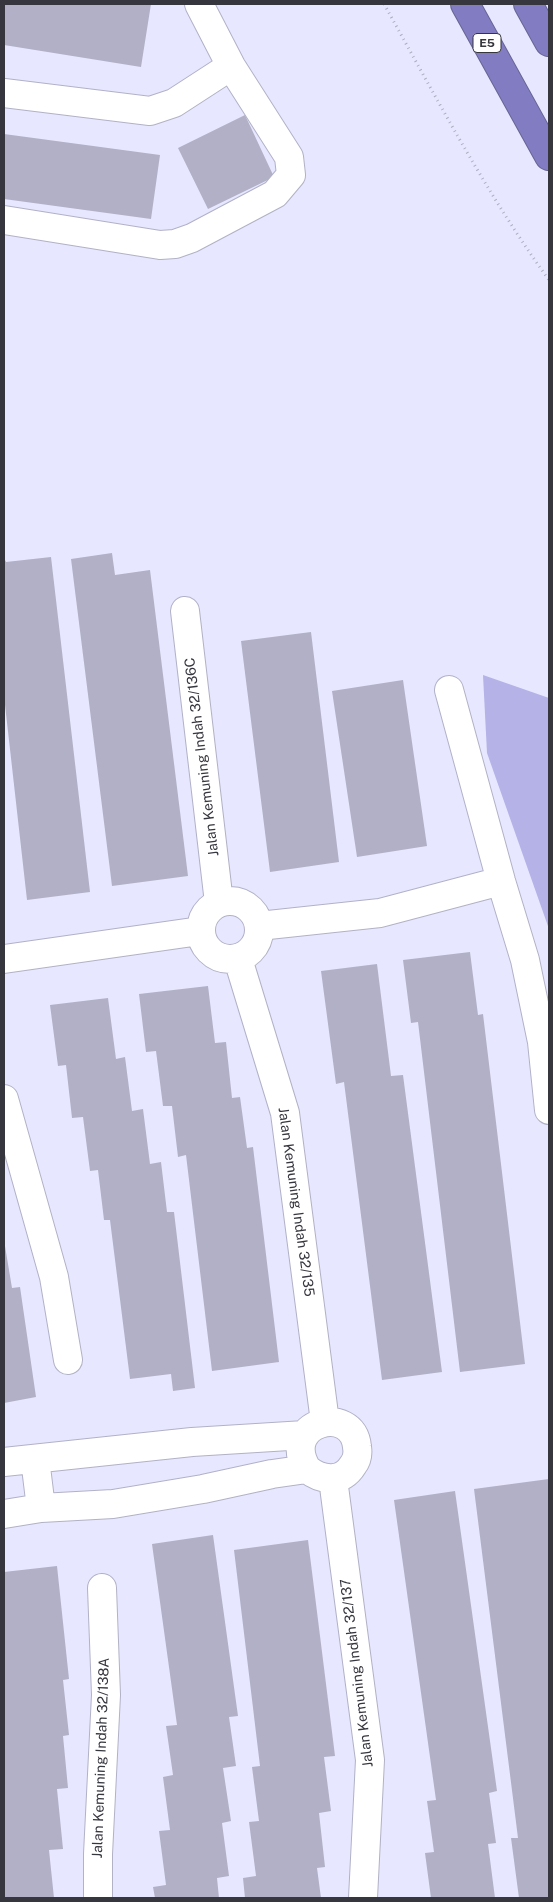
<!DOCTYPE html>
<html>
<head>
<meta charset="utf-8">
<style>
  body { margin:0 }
  #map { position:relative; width:553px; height:1902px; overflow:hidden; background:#e7e7ff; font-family:"Public Sans",sans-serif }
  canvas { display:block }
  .frame { position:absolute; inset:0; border:5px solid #36363f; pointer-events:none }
</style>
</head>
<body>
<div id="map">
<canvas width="553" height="1902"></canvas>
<div class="frame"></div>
</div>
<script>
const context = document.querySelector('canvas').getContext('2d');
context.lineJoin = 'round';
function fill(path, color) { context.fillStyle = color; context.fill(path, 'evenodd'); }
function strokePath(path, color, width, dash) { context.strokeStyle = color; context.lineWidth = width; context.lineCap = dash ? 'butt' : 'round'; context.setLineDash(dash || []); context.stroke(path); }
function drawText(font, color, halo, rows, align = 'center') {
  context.font = font + ' "Public Sans",sans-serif'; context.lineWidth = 4; context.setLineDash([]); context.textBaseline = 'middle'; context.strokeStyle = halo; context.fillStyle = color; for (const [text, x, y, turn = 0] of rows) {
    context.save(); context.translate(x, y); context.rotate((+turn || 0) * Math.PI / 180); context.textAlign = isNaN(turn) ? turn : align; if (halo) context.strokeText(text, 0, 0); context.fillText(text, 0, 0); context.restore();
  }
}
fill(new Path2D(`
  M483 675 549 698V929L487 753Z`), '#b4b2e7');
fill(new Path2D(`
  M4 4H151L141 67 4 45Z
  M245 115 274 177 208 209 178 148Z
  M4 134 160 155 151 219 4 199Z
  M112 553 115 575 150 570 188 876 112 886 71 559Z
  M51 557 90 892 27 900 4 696V558L6 562Z
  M311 632 339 862 270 872 241 641Z
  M403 680 427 846 357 857 332 691Z
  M470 952 478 1015 483 1014 525 1364 460 1372 418 1022 411 1023 403 960Z
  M377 964 391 1076 403 1075 442 1372 382 1380 344 1082 336 1084 321 971Z
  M208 986 215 1043 226 1042 232 1098 240 1097 247 1148 253 1147 279 1362 212 1371 186 1155 178 1157 172 1106H163L156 1051 146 1052 139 994Z
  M108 998 116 1059 125 1057 132 1111 143 1109 150 1164 161 1162 167 1212H174L195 1388 173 1391 171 1374 130 1379 110 1220H104L98 1170 90 1171 83 1117 72 1118 66 1065 58 1066 50 1005Z
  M4 1240 12 1288 20 1287 36 1397 4 1403Z
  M549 1479V1897L519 1898 511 1838H518L474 1489Z
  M455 1491 497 1791 489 1793 496 1843 488 1844 495 1898H431L425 1853 434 1852 427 1801 436 1800 394 1500Z
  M213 1535 238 1716 229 1717 236 1766 223 1768 231 1821 222 1823 229 1876 217 1878 219 1898H155L153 1887 166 1885 159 1831 170 1830 163 1777 173 1775 166 1726 177 1725 152 1544Z
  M308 1540 335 1756 324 1757 331 1811 319 1813 325 1867 317 1868 321 1898H245L243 1878 256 1876 249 1822 259 1821 252 1767 260 1766 234 1550Z
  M57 1566 69 1679 63 1680 69 1735 63 1736 68 1788 57 1789 63 1849 49 1850 54 1898H4V1572Z`), '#b1b0c7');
const minor = new Path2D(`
  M4 93 150 111 174 103 231 66
  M4 220 160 245 175 244 192 238 275 194 291 175 289 157 231 66 199 4
  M185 611 219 903
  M449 690 501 881 525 960 542 1042 549 1110
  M201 930a29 29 0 1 1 58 0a29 29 0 1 1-58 0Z
  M259 926 380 913 501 881
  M4 959 200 931
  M238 959 285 1113 325 1422
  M4 1099 54 1277 68 1360
  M35 1459 41 1508
  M4 1462 192 1442 305 1435
  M333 1479 370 1760 363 1898
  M4 1514 41 1508 113 1504 203 1489 272 1474 307 1469C322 1481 342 1483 353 1465 357 1460 358 1453 357 1447 353 1403 279 1422 307 1469
  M98 1898V1854L106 1695 102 1588`);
const highway = new Path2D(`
  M465 4 549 156
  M528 4 549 42`);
strokePath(minor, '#b1b1c7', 30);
strokePath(highway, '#676494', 30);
strokePath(new Path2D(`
  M384 4C436 97 486 193 549 280`), '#aeaec1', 3, [1, 4]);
strokePath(minor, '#fff', 28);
strokePath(highway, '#827dc2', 28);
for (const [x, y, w] of [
  [487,43,28]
]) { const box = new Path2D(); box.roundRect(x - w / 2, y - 9.5, w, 19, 4); context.fillStyle = '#fff'; context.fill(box); strokePath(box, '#36363f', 1); }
drawText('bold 12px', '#36363f', null, [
  ["E5",487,43]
]);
drawText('14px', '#36363f', '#fff', [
  ["Jalan Kemuning Indah 32/136C",202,757,-97],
  ["Jalan Kemuning Indah 32/135",296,1202,82],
  ["Jalan Kemuning Indah 32/137",357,1673,-97],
  ["Jalan Kemuning Indah 32/138A",101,1758,-88]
]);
</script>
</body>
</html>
